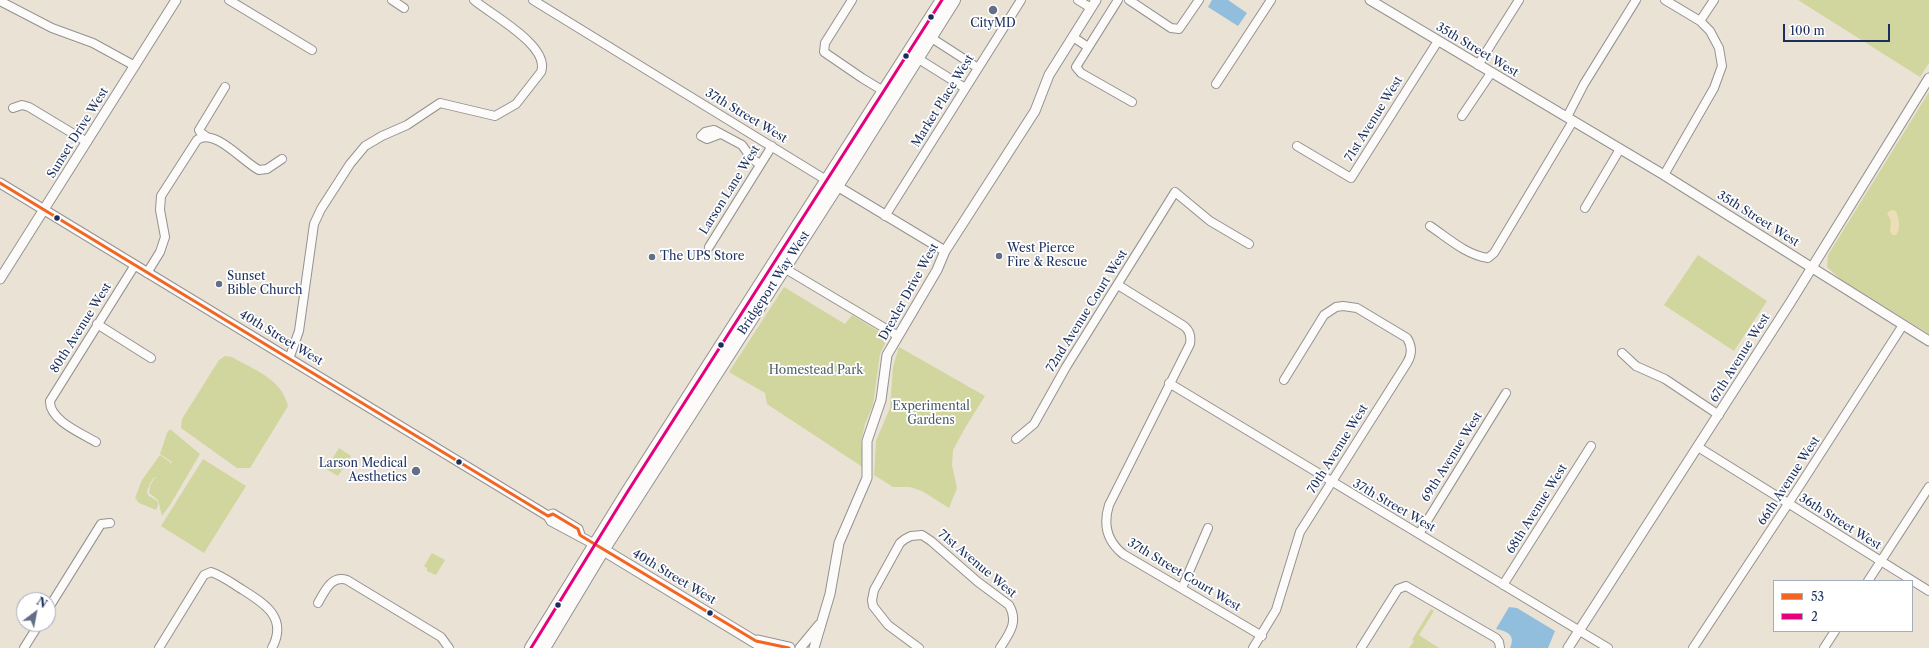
<!DOCTYPE html>
<html>
<head>
<meta charset="utf-8">
<style>
  body { margin:0 }
  #map { position:relative; width:1929px; height:648px; overflow:hidden; background:#eae2d4; font-family:"Libre Caslon Text",serif }
  canvas { display:block }
  .legend { position:absolute; left:1773px; top:580px; width:140px; height:52px; box-sizing:border-box; background:#fff; border:1px solid #a4acbf; margin:0; padding:5px 7px; list-style:none; font-size:12px; color:#1b2f5e }
  .legend li { display:flex; align-items:center; gap:8px; height:20px }
  .legend b { width:20px; border:1px solid #a4acbf }
  .north { position:absolute; left:16px; top:592px; width:40px; height:40px; box-sizing:border-box; background:#fff; border:1px solid #a4acbf; border-radius:50%; rotate:32deg; font-size:11px; font-weight:700; line-height:16px; text-align:center; color:#1b2f5e }
  .north::after { content:''; display:block; margin:auto; width:14px; height:18px; background:#636e87; clip-path:polygon(50% 0,100% 100%,50% 72%,0 100%) }
  .scale { position:absolute; left:1783px; top:24px; width:107px; height:18px; box-sizing:border-box; border:2px solid #1b2f5e; border-top:0; padding-left:5px; font-size:12px; line-height:14px; white-space:nowrap; color:#1b2f5e; -webkit-text-stroke:3px #fff; paint-order:stroke }
</style>
</head>
<body>
<div id="map">
<canvas width="1929" height="648"></canvas>
<ul class="legend">
<li><b style="height:5px;background:#f26522"></b>53</li>
<li><b style="height:5px;background:#e5007d"></b>2</li>
</ul>
<div class="north">N</div>
<div class="scale">100 m</div>
</div>
<script>
const context = document.querySelector('canvas').getContext('2d');
context.lineJoin = 'round';
function fill(path, color) { context.fillStyle = color; context.fill(path, 'evenodd'); }
function strokePath(path, color, width, dash) { context.strokeStyle = color; context.lineWidth = width; context.lineCap = dash ? 'butt' : 'round'; context.setLineDash(dash || []); context.stroke(path); }
function drawText(font, color, halo, rows, align = 'center') {
  context.font = font + ' "Libre Caslon Text",serif'; context.lineWidth = 3.5; context.setLineDash([]); context.textBaseline = 'middle'; context.strokeStyle = halo; context.fillStyle = color; for (const [text, x, y, turn = 0] of rows) {
    context.save(); context.translate(x, y); context.rotate((+turn || 0) * Math.PI / 180); context.textAlign = isNaN(turn) ? turn : align; if (halo) context.strokeText(text, 0, 0); context.fillText(text, 0, 0); context.restore();
  }
}
fill(new Path2D(`
  M1798 0H1929V63L1920 77Z
  M1929 92V334L1840 279 1827 267 1828 255Z
  M1698 255 1767 301 1734 351 1664 305Z
  M784 287 845 324 852 315 888 337 880 354 873 405 865 424 861 441 864 468 767 404 765 393 729 372Z
  M899 347 985 396 965 428 953 450 952 465 957 488 949 508 922 491 910 487H893L874 475 876 441 890 408 893 367Z
  M225 356 232 357C254 370 282 379 288 406L250 468H237L181 428 182 419 219 360Z
  M170 429 200 454 170 505 162 516 158 500 149 493 150 486 155 477 160 479 154 477C152 481 144 491 149 496 152 498 155 499 158 502V506L156 510 139 503 135 498 142 480 160 455 170 462V464L172 462 160 454 167 433Z
  M339 448 351 456 338 476 326 469Z
  M203 459 246 486 204 553 161 526Z
  M432 553 445 560 436 575 427 571V568L424 566Z
  M1431 609 1434 611 1419 635 1439 648H1409L1414 641 1412 640Z`), '#d0d69d');
fill(new Path2D(`
  M1891 210 1896 211C1899 218 1901 230 1896 235H1892L1890 231 1891 221 1887 213Z`), '#ecdeb6');
fill(new Path2D(`
  M1212 0H1228L1247 13 1238 26 1208 7Z
  M1509 607 1517 608 1555 631 1548 648H1510C1516 635 1507 631 1496 629Z`), '#92bedd');
const minor = new Path2D(`
  M229 0 312 50
  M392 0 404 8
  M533 0 831 183
  M852 0 825 43 824 52 862 78 885 92
  M1078 0 1091 8
  M1118 0 1076 67 1081 73 1132 102
  M1129 0 1171 28 1179 29 1199 0
  M0 1 52 28 93 43 135 66
  M1700 21 1714 0
  M930 37 978 68
  M1073 37 1088 47
  M917 58 965 88
  M1478 65 1519 0
  M1216 84 1271 0
  M13 108 22 105 29 107 87 142
  M1462 116 1491 73
  M1567 117 1584 84 1636 0
  M720 134 707 139 701 136 705 132 714 130 742 145 752 159 760 164
  M207 137 200 132 199 130 225 87
  M1297 146 1351 178 1438 41
  M1664 175 1714 88 1722 66 1719 48 1710 31 1700 21 1665 0
  M1585 208 1620 149
  M885 216 1021 0
  M1430 226C1448 238 1466 255 1488 258L1494 253 1573 121
  M709 247 772 146
  M784 268 898 336
  M147 273 160 252 165 237 160 210 161 196 197 140C214 127 243 162 259 170L267 169 282 159
  M1118 285 1184 326C1190 331 1191 336 1190 344L1109 505C1103 524 1107 541 1123 554L1262 636
  M97 324 151 358
  M1622 353 1636 366 1665 379 1719 415
  M289 359 299 331 314 224 321 209 350 164 365 146 382 136 407 125 440 103 495 116 516 104 541 72C551 46 490 14 474 0
  M1169 383 1608 648
  M1016 439 1034 424 1066 367 1175 192 1210 221 1249 244
  M96 442C81 433 49 420 50 401L135 265
  M1698 447 1929 591
  M1419 534 1506 393
  M1868 581 1929 487
  M1503 585 1591 446
  M1182 588 1208 528
  M318 603C325 591 331 575 347 580L441 637 449 648
  M48 609 101 524 110 523
  M24 648 39 624
  M159 648 204 575 211 572C223 576 233 584 243 590 265 604 288 618 272 648
  M919 648 888 625 873 606 872 600 874 590 900 543 905 539 911 536 922 535 931 541 978 582 1009 605C1019 622 1009 634 1000 648
  M1253 648 1276 610 1300 532 1407 363C1412 355 1412 346 1407 338L1357 308 1343 306 1336 307 1324 315 1284 380
  M1361 648 1398 589 1406 586 1496 638 1499 642 1500 648
  M1693 648 1788 504 1903 325
  M1824 648 1835 631`);
const tertiary = new Path2D(`
  M1370 0 1664 175 1929 341
  M0 183 548 516 551 521 594 544
  M837 186 945 251
  M0 279 176 0
  M548 516 553 514 578 529 580 535
  M800 648 819 625
  M814 648 830 594 839 543 867 478V441L881 400 887 355 937 270 945 251 1035 111 1049 75 1096 0
  M1568 648 1790 303 1929 78`);
const secondary = new Path2D(`
  M597 546 765 648
  M758 641 789 648`);
const primary = new Path2D(`
  M531 648 628 491 942 0
  M544 648 603 550 837 186 954 0`);
strokePath(minor, '#939293', 10);
strokePath(tertiary, '#939293', 11);
strokePath(secondary, '#939293', 13);
strokePath(primary, '#939293', 14);
strokePath(minor, '#fcfbf9', 8);
strokePath(tertiary, '#fcfbf9', 9);
strokePath(secondary, '#fcfbf9', 11);
strokePath(primary, '#fcfbf9', 12);
strokePath(new Path2D(`
  M0 183 548 516 553 514 578 529 580 535 583 537 756 641 789 648`), '#f26522', 3);
strokePath(new Path2D(`
  M531 648 628 491 942 0`), '#e5007d', 3);
for (const [x, y, r, color] of [
  [993,10,5,"#636e87"],
  [931,17,3.5,"#1b2f5e"],
  [906,56,3.5,"#1b2f5e"],
  [57,218,3.5,"#1b2f5e"],
  [999,256,4,"#636e87"],
  [652,257,4,"#636e87"],
  [219,284,4,"#636e87"],
  [721,345,3.5,"#1b2f5e"],
  [459,462,3.5,"#1b2f5e"],
  [416,471,5,"#636e87"],
  [558,605,3.5,"#1b2f5e"],
  [710,613,3.5,"#1b2f5e"]
]) { const dot = new Path2D(); dot.arc(x, y, r, 0, 2 * Math.PI); context.fillStyle = color; context.fill(dot); strokePath(dot, '#fff', 1.5); }
drawText('12px', '#1b2f5e', '#fff', [
  ["CityMD",993,24,"center"],
  ["West Pierce",1007,249],
  ["Fire & Rescue",1007,263],
  ["The UPS Store",660,257],
  ["Sunset",227,277],
  ["Bible Church",227,291],
  ["Larson Medical",407,464,"right"],
  ["Aesthetics",407,478,"right"]
], 'left');
drawText('12px', '#1b2f5e', '#fff', [
  ["35th Street West",1477,50,31],
  ["Market Place West",943,101,-58],
  ["37th Street West",746,116,31],
  ["71st Avenue West",1374,119,-58],
  ["Sunset Drive West",78,133,-58],
  ["Larson Lane West",730,190,-58],
  ["35th Street West",1758,219,32],
  ["Bridgeport Way West",774,283,-57],
  ["Drexler Drive West",909,292,-61],
  ["72nd Avenue Court West",1087,311,-58],
  ["80th Avenue West",81,328,-58],
  ["40th Street West",281,338,31],
  ["67th Avenue West",1740,358,-58],
  ["70th Avenue West",1338,449,-58],
  ["69th Avenue West",1452,457,-58],
  ["66th Avenue West",1789,481,-57],
  ["37th Street West",1394,506,30],
  ["68th Avenue West",1537,509,-58],
  ["36th Street West",1840,522,32],
  ["71st Avenue West",977,564,40],
  ["37th Street Court West",1184,575,31],
  ["40th Street West",674,577,31]
]);
drawText('12px', '#4b5e63', '#fff', [
  ["Homestead Park",816,371],
  ["Experimental",931,407],
  ["Gardens",931,421]
]);
</script>
</body>
</html>
